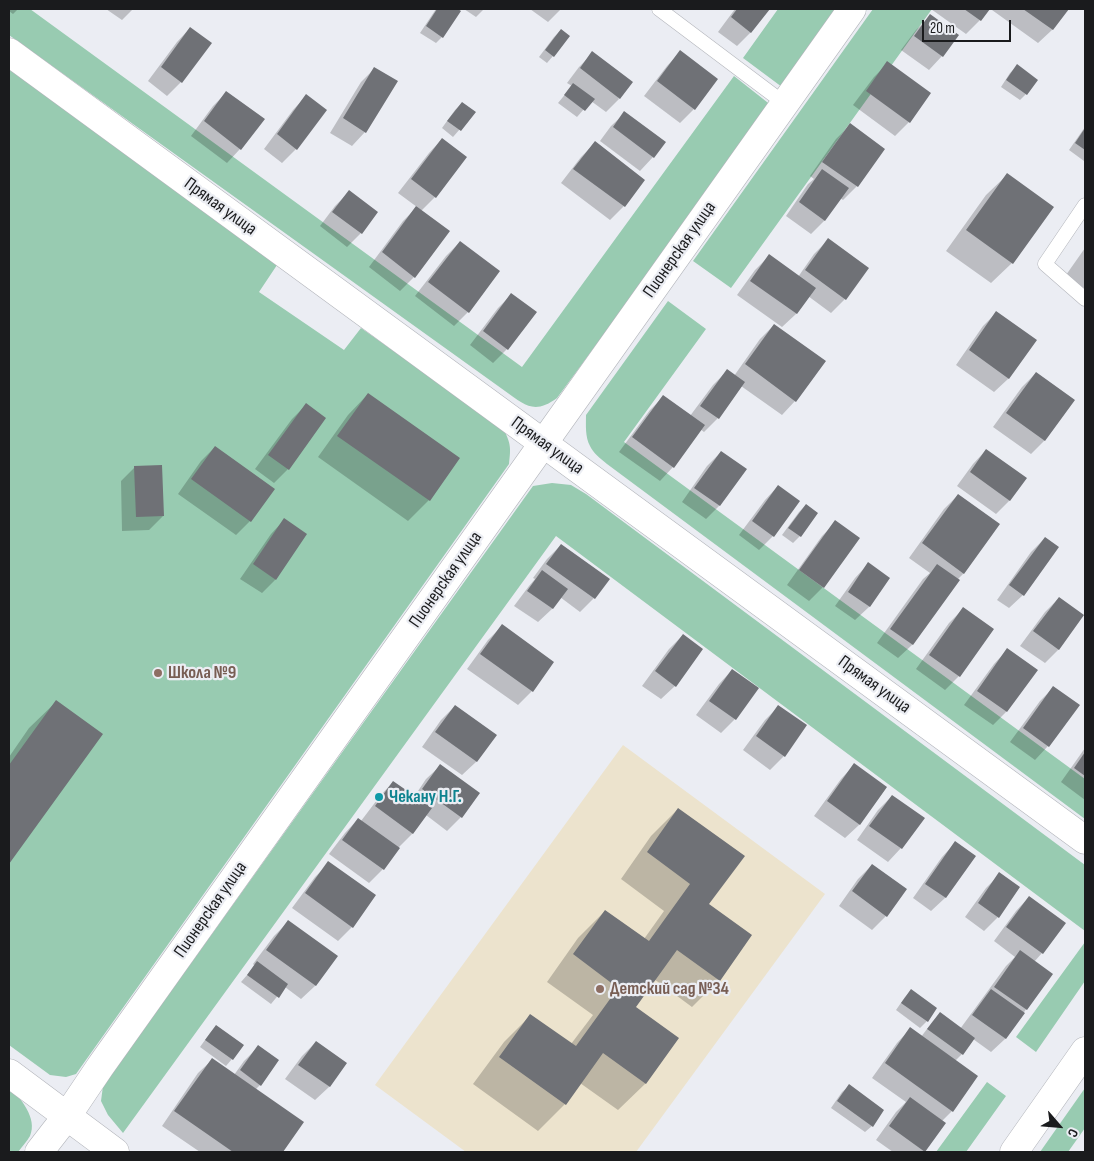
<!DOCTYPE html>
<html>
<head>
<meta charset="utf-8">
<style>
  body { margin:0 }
  #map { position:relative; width:1094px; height:1161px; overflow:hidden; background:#ebedf3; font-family:"Sofia Sans Condensed",sans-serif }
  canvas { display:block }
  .frame { position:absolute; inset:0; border:10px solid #1a1b1d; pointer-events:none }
  .north { position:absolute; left:1034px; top:1101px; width:50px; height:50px; -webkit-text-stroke:4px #ebedf3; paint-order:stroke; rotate:117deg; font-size:14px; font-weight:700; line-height:20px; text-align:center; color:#1a1b1d }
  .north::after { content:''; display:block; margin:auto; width:18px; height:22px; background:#1a1b1d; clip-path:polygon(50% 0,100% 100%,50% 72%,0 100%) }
  .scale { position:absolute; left:922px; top:20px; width:89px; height:22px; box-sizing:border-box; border:2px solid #1a1b1d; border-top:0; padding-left:6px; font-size:15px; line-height:18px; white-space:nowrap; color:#1a1b1d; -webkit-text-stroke:4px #ebedf3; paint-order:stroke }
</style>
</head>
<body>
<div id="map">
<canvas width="1094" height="1161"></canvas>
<div class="frame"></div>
<div class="north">С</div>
<div class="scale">20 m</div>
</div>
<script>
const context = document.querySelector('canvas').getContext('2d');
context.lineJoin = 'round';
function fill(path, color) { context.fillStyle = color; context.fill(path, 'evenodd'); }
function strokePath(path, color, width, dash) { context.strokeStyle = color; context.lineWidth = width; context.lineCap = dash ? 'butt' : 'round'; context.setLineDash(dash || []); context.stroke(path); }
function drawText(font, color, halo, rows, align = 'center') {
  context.font = font + ' "Sofia Sans Condensed",sans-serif'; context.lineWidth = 4.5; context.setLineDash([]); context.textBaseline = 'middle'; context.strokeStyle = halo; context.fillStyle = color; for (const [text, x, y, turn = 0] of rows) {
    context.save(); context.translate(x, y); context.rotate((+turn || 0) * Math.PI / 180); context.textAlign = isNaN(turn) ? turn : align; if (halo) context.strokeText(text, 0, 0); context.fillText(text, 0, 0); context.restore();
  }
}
fill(new Path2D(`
  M623 745 825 894 636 1152H466L375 1085Z`), '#ece3cd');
fill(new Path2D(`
  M9 9H30L522 367 734 76 772 106 557 398C534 415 525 405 505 391L9 35Z
  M778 9H837L782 87 743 58Z
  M873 9H932L731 288 693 261Z
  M9 66 281 259 259 292 344 350 361 328 503 428C511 444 511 447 509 464L76 1074 66 1077 50 1075 9 1045Z
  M668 301 706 329 624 442 1085 779V819L607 464C601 459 593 453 590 446 585 437 586 425 586 415Z
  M552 483 571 485 586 494 1085 865V931L556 536 123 1133 108 1115 101 1101 103 1086 533 486Z
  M1085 942V981L1036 1052 1016 1037Z
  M987 1082 1006 1096 966 1152H936Z
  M9 1086C20 1098 38 1118 30 1136 27 1141 22 1147 18 1152H9Z
  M1085 1088V1128L1068 1152H1040Z`), '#98cbb1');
fill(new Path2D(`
  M9 9H18L13 14 9 11Z
  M106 9H133L122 20Z
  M436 9H455L459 11 442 37 436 43 420 33Z
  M464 9H484L476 17Z
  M530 9H561L548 22Z
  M735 9H768L751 32 737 46 718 32Z
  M931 9H988L980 20 966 34Z
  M993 9H1067L1052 30 1038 43 992 10Z
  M930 16 942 56 929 70 901 50 916 30Z
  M190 28 210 43 181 82 167 96 148 81 177 42Z
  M561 30 553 56 547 63 539 57 554 37Z
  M680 52 716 79 694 109 680 123 644 96 667 66Z
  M593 53 619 99 606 112 591 101 577 117 558 103 572 86 567 83 579 67Z
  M888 63 909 122 895 136 853 105 874 77Z
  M1017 66 1026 94 1020 100 1001 87 1010 73Z
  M375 68 365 132 352 146 330 133 361 82Z
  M227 92 240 149 227 163 191 136 213 106Z
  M306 96 296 149 282 163 264 149 293 110Z
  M462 103 474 113 453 137 442 128 455 110Z
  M625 113 653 157 640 171 600 141 611 126Z
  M850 125 884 149 857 186 843 200 840 198 825 220 811 234 786 216 808 184 814 179 810 176 836 139Z
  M1085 127V160L1084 161 1069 150Z
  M442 139 435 197 421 211 414 277 400 291 369 267 403 221 417 207 398 193 429 153Z
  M595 143 644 180 624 206 610 220 561 183 581 157Z
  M1007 175 1012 263 991 283 946 251 986 195Z
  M349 192 376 213 361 233 347 247 320 226 335 206Z
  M828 240 845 299 831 313 808 296 796 314 782 327 737 295 755 270 769 256 798 277 814 254Z
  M460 242 468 312 454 326 415 296 446 256Z
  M1085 248V289L1066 275Z
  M512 294 507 349 493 363 470 345 498 308Z
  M996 313 1035 341 1008 379 994 392 956 365 983 326Z
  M774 325 795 401 782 415 741 386 718 418 704 432 700 429 673 467 660 481 619 452 650 410 663 397 690 416 713 385 727 371 734 376 760 339Z
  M1036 373 1074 400 1044 441 1031 454 993 427 1022 387Z
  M368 394 458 458 429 500 408 521 318 457 348 415Z
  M306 405 288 469 274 483 255 469 292 419Z
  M215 447 273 489 250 521 236 535 178 494 201 461Z
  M986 450 1025 479 1009 501 996 514 957 486 973 464Z
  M721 452 745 470 719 506 706 519 682 502 707 466Z
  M135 467 163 516 149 530 122 531 121 481Z
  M778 486 773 536 759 550 739 535 765 500Z
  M958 495 964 573 957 580 958 581 912 645 898 658 877 643 923 579 930 573 909 558 944 509Z
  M806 505 816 513 800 536 793 543 782 535 799 512Z
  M284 520 275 580 262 593 240 579 271 534Z
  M836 522 823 587 809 601 787 585 822 536Z
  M1045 538 1023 595 1009 608 997 600 1031 552Z
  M561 545 594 598 580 612 560 597 552 609 538 622 514 606 529 586 535 579 533 578 547 559Z
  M868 564 888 578 869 607 855 620 835 606 855 578Z
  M1059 598V649L1045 663 1020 646 1045 612Z
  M963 609 993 630 959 676 945 690 916 669 949 623Z
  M502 626 553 662 532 691 518 705 467 669 488 640Z
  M683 635 675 686 661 699 642 686 669 649Z
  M1007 650 1006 712 993 725 964 705 994 664Z
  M732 670 735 719 721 733 696 715 719 684Z
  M1053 688 1048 746 1035 760 1010 742 1040 701Z
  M56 702 101 734 9 862V757L29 728Z
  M455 706 495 735 476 762 462 775 422 747 441 720Z
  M779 706 784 756 770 770 743 750 765 720Z
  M1085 748V800L1061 782Z
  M854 765 886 788 859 825 845 838 814 816 841 779Z
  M440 766 479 793 461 817 447 831 426 815 413 833 399 847 383 869 369 883 329 854 345 833 358 819 361 821 380 796 393 782 414 797 426 779Z
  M892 796 901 848 888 862 857 840 878 810Z
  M678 809 708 905 719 980 692 1007 654 979 634 1008 677 1039 645 1084 618 1110 580 1083 565 1104 538 1131 473 1084 504 1042 531 1015 571 1044 593 1015 547 982 578 938 605 911 644 939 664 911 621 879 651 836Z
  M955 843 974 857 945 898 931 911 913 898 942 857Z
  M329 863 352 927 338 941 292 908 315 877Z
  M872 865 886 916 872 930 839 906 858 879Z
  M1000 874 1019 888 998 917 984 931 965 917 986 888Z
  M1029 897 1042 953 1034 962 1051 974 1005 1039 991 1052 973 1039 962 1054 955 1061 952 1111 942 1121 924 1151 923 1152H893L876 1140 896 1112 906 1102 872 1078 897 1043 910 1029 921 1037 933 1021 940 1014 960 1029 1006 966 1015 957 994 941 1016 911Z
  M288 922 336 956 315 986 301 999 285 987 271 1004 241 982 255 966 253 964 274 936Z
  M911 991 936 1008 927 1021 920 1028 896 1010 905 997Z
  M216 1026 232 1059 226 1066 200 1047 210 1033Z
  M316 1042 345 1064 329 1087 315 1100 285 1079 302 1056Z
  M258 1047 260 1085 255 1090 302 1123 282 1152H200L162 1126 198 1073 212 1060 234 1075 244 1061Z
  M849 1086 872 1126 865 1132 831 1108 842 1092Z`), '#0003');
fill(new Path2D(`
  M437 9H458L461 11 443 38 426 26Z
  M737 9H770L751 33 731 17Z
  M964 9H990L981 21Z
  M1023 9H1069L1053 30Z
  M930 14 959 35 943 57 914 36Z
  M190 27 212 43 182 83 161 67Z
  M561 29 570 36 554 57 545 50Z
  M680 50 718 79 695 110 657 81Z
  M592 51 633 82 620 99 580 68Z
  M887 61 931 93 910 123 866 91Z
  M1017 64 1038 80 1027 95 1006 80Z
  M374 67 398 81 366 133 343 118Z
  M573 83 595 99 585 111 564 95Z
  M226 91 265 119 241 150 204 121Z
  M306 94 327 110 297 150 277 134Z
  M462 102 476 112 461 131 447 121Z
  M624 111 666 142 654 158 613 127Z
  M850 123 885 149 858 187 822 162Z
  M1085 128V150L1075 143Z
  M442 138 467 157 436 198 411 179Z
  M595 141 645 180 625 207 573 169Z
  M822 169 849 188 825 221 799 202Z
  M1007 173 1054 207 1013 264 966 230Z
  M349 190 378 212 362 234 332 212Z
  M416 206 450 231 415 278 382 252Z
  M828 238 869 268 846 300 805 270Z
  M460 241 500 271 469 313 428 282Z
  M769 254 816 288 797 314 750 281Z
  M511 293 537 312 508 350 483 331Z
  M996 311 1037 340 1009 379 969 350Z
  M774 324 826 361 796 402 745 364Z
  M727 369 745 382 719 419 700 406Z
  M1036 372 1075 400 1045 441 1006 413Z
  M368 393 460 458 430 501 337 436Z
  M663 395 705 425 674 468 632 437Z
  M306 403 326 418 289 470 268 455Z
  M215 446 275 489 251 522 191 479Z
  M986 449 1027 478 1010 501 970 472Z
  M721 451 747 469 720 506 694 488Z
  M162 465 164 516 136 517 134 466Z
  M778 485 800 501 774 537 752 521Z
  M958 494 1000 524 964 574 922 543Z
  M806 504 818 513 801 537 788 528Z
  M284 518 307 534 276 580 253 564Z
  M835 520 860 538 824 588 799 570Z
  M1045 537 1059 547 1024 596 1009 585Z
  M561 544 610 579 595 599 546 564Z
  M868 562 890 578 870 607 848 592Z
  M937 564 960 580 913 645 890 629Z
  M542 570 568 589 553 609 527 591Z
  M1059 597 1084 615 1059 650 1033 631Z
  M963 607 994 629 960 677 929 655Z
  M502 624 554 662 533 692 480 654Z
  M683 634 703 649 676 687 655 671Z
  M1007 648 1038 670 1007 712 977 691Z
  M732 669 759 688 736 720 709 701Z
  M1053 686 1080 705 1049 747 1023 728Z
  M56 700 103 734 9 864V765Z
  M455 705 497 735 477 762 435 732Z
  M778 705 807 725 785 757 756 736Z
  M1085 752V776L1074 768Z
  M854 763 887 787 860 825 827 801Z
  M440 764 480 793 462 818 422 789Z
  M393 781 432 808 413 834 375 806Z
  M892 795 925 818 902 849 869 826Z
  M678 808 745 856 709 904 752 935 720 981 677 950 636 1007 679 1038 646 1084 603 1053 566 1105 499 1057 530 1014 576 1046 618 988 573 954 605 910 649 941 690 884 647 852Z
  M358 818 400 848 384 870 342 840Z
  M955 841 976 856 946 898 925 884Z
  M328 861 376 895 353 928 305 893Z
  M872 864 907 889 887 917 852 891Z
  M999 872 1020 887 999 918 978 903Z
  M1029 896 1066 923 1043 954 1006 927Z
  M288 920 338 956 316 986 266 950Z
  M1020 950 1053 974 1027 1010 994 987Z
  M257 961 288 984 279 998 247 975Z
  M911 989 937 1008 928 1022 901 1003Z
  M991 989 1025 1013 1006 1039 972 1015Z
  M940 1012 975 1038 963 1055 927 1029Z
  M216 1025 244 1045 233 1060 205 1040Z
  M910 1027 978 1076 953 1112 885 1063Z
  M316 1041 347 1063 330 1087 298 1065Z
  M258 1045 279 1060 261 1086 240 1070Z
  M212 1058 304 1122 283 1152H233L174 1111Z
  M849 1084 884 1110 873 1127 837 1101Z
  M910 1097 946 1123 925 1152 889 1126Z`), '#6f7176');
const lane = new Path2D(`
  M659 9 784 103
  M1085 205 1045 264 1085 299`);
const street = new Path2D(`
  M9 52 1085 840
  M9 1073 115 1152
  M39 1152 67 1116 100 1067 852 9`);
const secondary = new Path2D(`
  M1014 1152 1085 1051`);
strokePath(lane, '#b3b5bb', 15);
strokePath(street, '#b3b5bb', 29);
strokePath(secondary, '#b3b5bb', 29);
strokePath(lane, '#fff', 14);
strokePath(street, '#fff', 28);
strokePath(secondary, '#fff', 28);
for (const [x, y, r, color] of [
  [158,673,5,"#8d6e63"],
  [379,797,5,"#0f9aa8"],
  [600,989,5,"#8d6e63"]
]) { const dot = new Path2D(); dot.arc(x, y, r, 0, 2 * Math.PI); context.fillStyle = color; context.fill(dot); strokePath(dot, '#ebedf3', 2); }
drawText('18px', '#1a1b1d', '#ebedf3', [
  ["Прямая улица",220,207,36],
  ["Пионерская улица",680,250,-55],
  ["Прямая улица",547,446,36],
  ["Пионерская улица",446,580,-55],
  ["Прямая улица",874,685,36],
  ["Пионерская улица",211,910,-55]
]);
drawText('bold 18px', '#785e54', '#ebedf3', [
  ["Школа №9",168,673],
  ["Детский сад №34",610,989]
], 'left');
drawText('bold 18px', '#0d838f', '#ebedf3', [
  ["Чекану Н.Г.",389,797]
], 'left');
</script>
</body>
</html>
